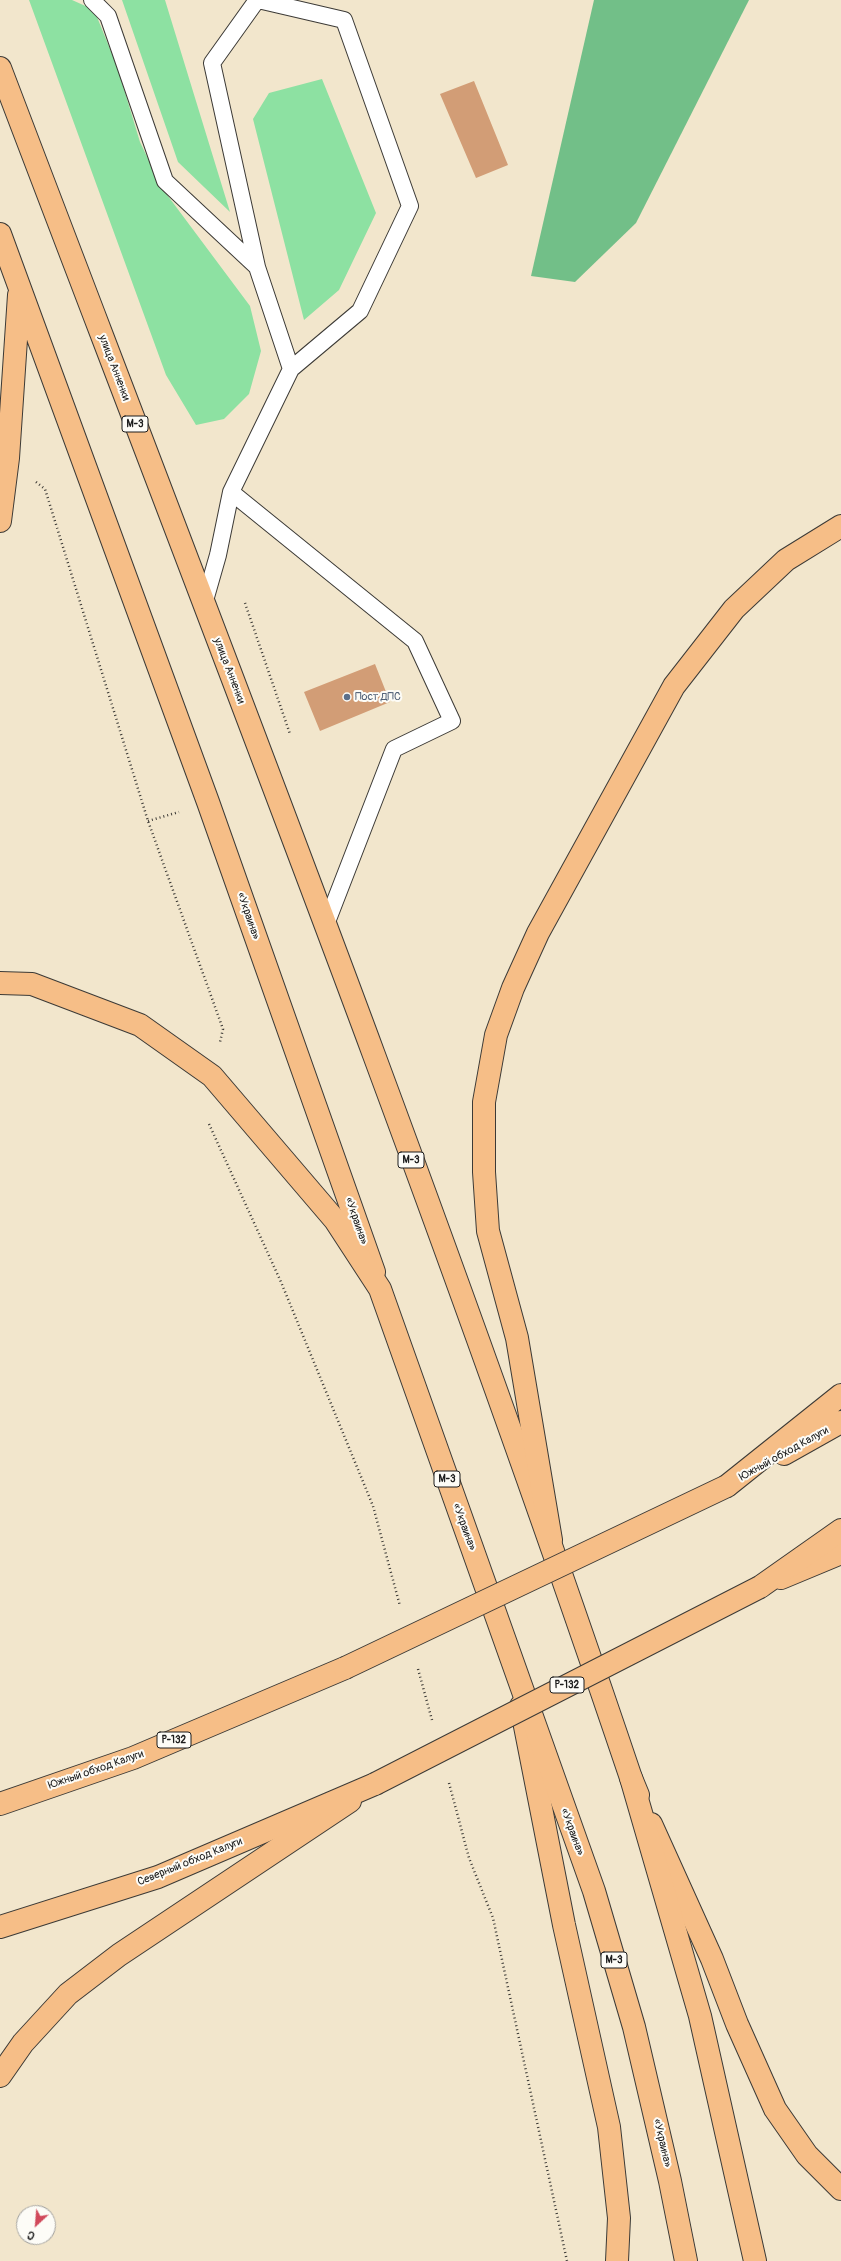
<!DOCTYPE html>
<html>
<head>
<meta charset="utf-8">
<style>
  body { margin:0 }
  #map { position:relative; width:841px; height:2261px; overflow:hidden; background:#f2e6cc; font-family:Pangolin,sans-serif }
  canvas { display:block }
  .north { position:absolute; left:16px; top:2205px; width:40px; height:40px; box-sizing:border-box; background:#fdfcf7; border:1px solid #a3a29f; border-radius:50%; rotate:206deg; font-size:11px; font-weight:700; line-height:16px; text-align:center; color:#1c1c1c }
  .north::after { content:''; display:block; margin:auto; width:14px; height:18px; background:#d1495b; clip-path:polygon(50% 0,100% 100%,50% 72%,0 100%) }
</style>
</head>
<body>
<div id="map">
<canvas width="841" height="2261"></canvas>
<div class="north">С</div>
</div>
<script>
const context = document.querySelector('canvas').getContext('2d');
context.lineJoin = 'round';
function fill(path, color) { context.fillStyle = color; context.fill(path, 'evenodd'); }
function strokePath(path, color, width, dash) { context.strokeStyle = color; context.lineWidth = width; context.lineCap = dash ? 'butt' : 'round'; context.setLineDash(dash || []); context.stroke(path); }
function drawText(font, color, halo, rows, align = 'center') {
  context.font = font + ' Pangolin,sans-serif'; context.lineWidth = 4; context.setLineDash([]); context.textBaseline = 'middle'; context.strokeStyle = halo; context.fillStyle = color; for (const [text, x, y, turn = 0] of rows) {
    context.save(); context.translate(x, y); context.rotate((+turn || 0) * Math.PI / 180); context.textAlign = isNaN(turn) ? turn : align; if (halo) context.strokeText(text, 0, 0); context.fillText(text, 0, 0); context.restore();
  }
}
fill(new Path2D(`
  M29 0H72L90 8 97 17 117 66 140 142 162 188 250 306 261 351 249 394 224 419 196 425 166 375Z
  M122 0H165L230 212 178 162Z
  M322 79 376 213 339 290 304 320 253 119 269 93Z`), '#8de1a2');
fill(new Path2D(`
  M594 0H749L636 223 575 282 531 276Z`), '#72bf88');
fill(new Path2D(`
  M474 81 508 165 476 178 440 94Z
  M375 664 390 702 320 731 304 692Z`), '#d29d76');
const lane = new Path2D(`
  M92 0 108 16 165 181 257 267 291 369
  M257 0 212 63 257 267
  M231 492 415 641 452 721 394 749 325 927
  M204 604 218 555 231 492 291 369 360 311 410 206 344 20 258 0`);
const primary = new Path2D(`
  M0 68C216 636 437 1202 631 1778L638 1795
  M0 234 208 802 374 1272
  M0 521 8 458 19 295
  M781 1578 841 1553
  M521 1706 564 1925 609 2127 619 2218 617 2261
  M651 1824 712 1959 737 2024 775 2109 807 2155 841 2189
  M0 2076 23 2043 68 1994 119 1955 350 1801`);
const highway = new Path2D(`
  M0 983 32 984 140 1025 212 1076 335 1220 380 1289 594 1891 634 2027 670 2181 686 2261
  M784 1454 841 1422
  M727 1486 841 1395
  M551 1540 517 1338 488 1231 484 1172V1102L496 1035 513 988 538 933 674 686 734 609 786 560 841 526
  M760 1587 841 1530
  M631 1778 700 2016 755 2261
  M0 1804 133 1758 345 1668
  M0 1927 158 1877 375 1784`);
strokePath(lane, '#3c3a36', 18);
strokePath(primary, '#3c3a36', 24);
strokePath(highway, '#3c3a36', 24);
strokePath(new Path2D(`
  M36 482 45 489 148 821 223 1029 220 1042
  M245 603 290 734
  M148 821 179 812
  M209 1124 281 1282 373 1506 400 1606
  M418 1669 432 1720
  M449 1783 469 1858 493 1918 567 2261`), '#3c3a36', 2.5, [1, 3]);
strokePath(lane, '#fff', 16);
strokePath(primary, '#f6be87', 22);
strokePath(highway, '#f6be87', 22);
const highwayBridge = new Path2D(`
  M345 1668 727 1486
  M375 1784 760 1587`);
strokePath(highwayBridge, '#3c3a36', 24, []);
strokePath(highwayBridge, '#f6be87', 22);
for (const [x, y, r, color] of [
  [347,697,4,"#5c6f8a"]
]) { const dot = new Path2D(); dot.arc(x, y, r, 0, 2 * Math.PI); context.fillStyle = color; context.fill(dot); strokePath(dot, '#fdfcf7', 1.5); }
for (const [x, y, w] of [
  [135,424,26],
  [411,1160,26],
  [447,1479,26],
  [567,1685,34],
  [174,1740,34],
  [614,1960,26]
]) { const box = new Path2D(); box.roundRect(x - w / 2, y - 8, w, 16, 3); context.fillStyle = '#fdfcf7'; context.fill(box); strokePath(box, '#1c1c1c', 1); }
drawText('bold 10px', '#1c1c1c', null, [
  ["М-3",135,424],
  ["М-3",411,1160],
  ["М-3",447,1479],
  ["Р-132",567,1685],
  ["Р-132",174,1740],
  ["М-3",614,1960]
]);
drawText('11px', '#1c1c1c', '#fdfcf7', [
  ["улица Анненки",114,368,69],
  ["улица Анненки",229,671,69],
  ["«Украина»",248,916,71],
  ["«Украина»",356,1221,71],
  ["Южный обход Калуги",784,1454,-29],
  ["«Украина»",464,1527,70],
  ["Южный обход Калуги",96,1770,-19],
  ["«Украина»",572,1832,70],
  ["Северный обход Калуги",190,1862,-22],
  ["«Украина»",662,2143,77]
]);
drawText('11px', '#4e5e75', '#fdfcf7', [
  ["Пост ДПС",355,697]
], 'left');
</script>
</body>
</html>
